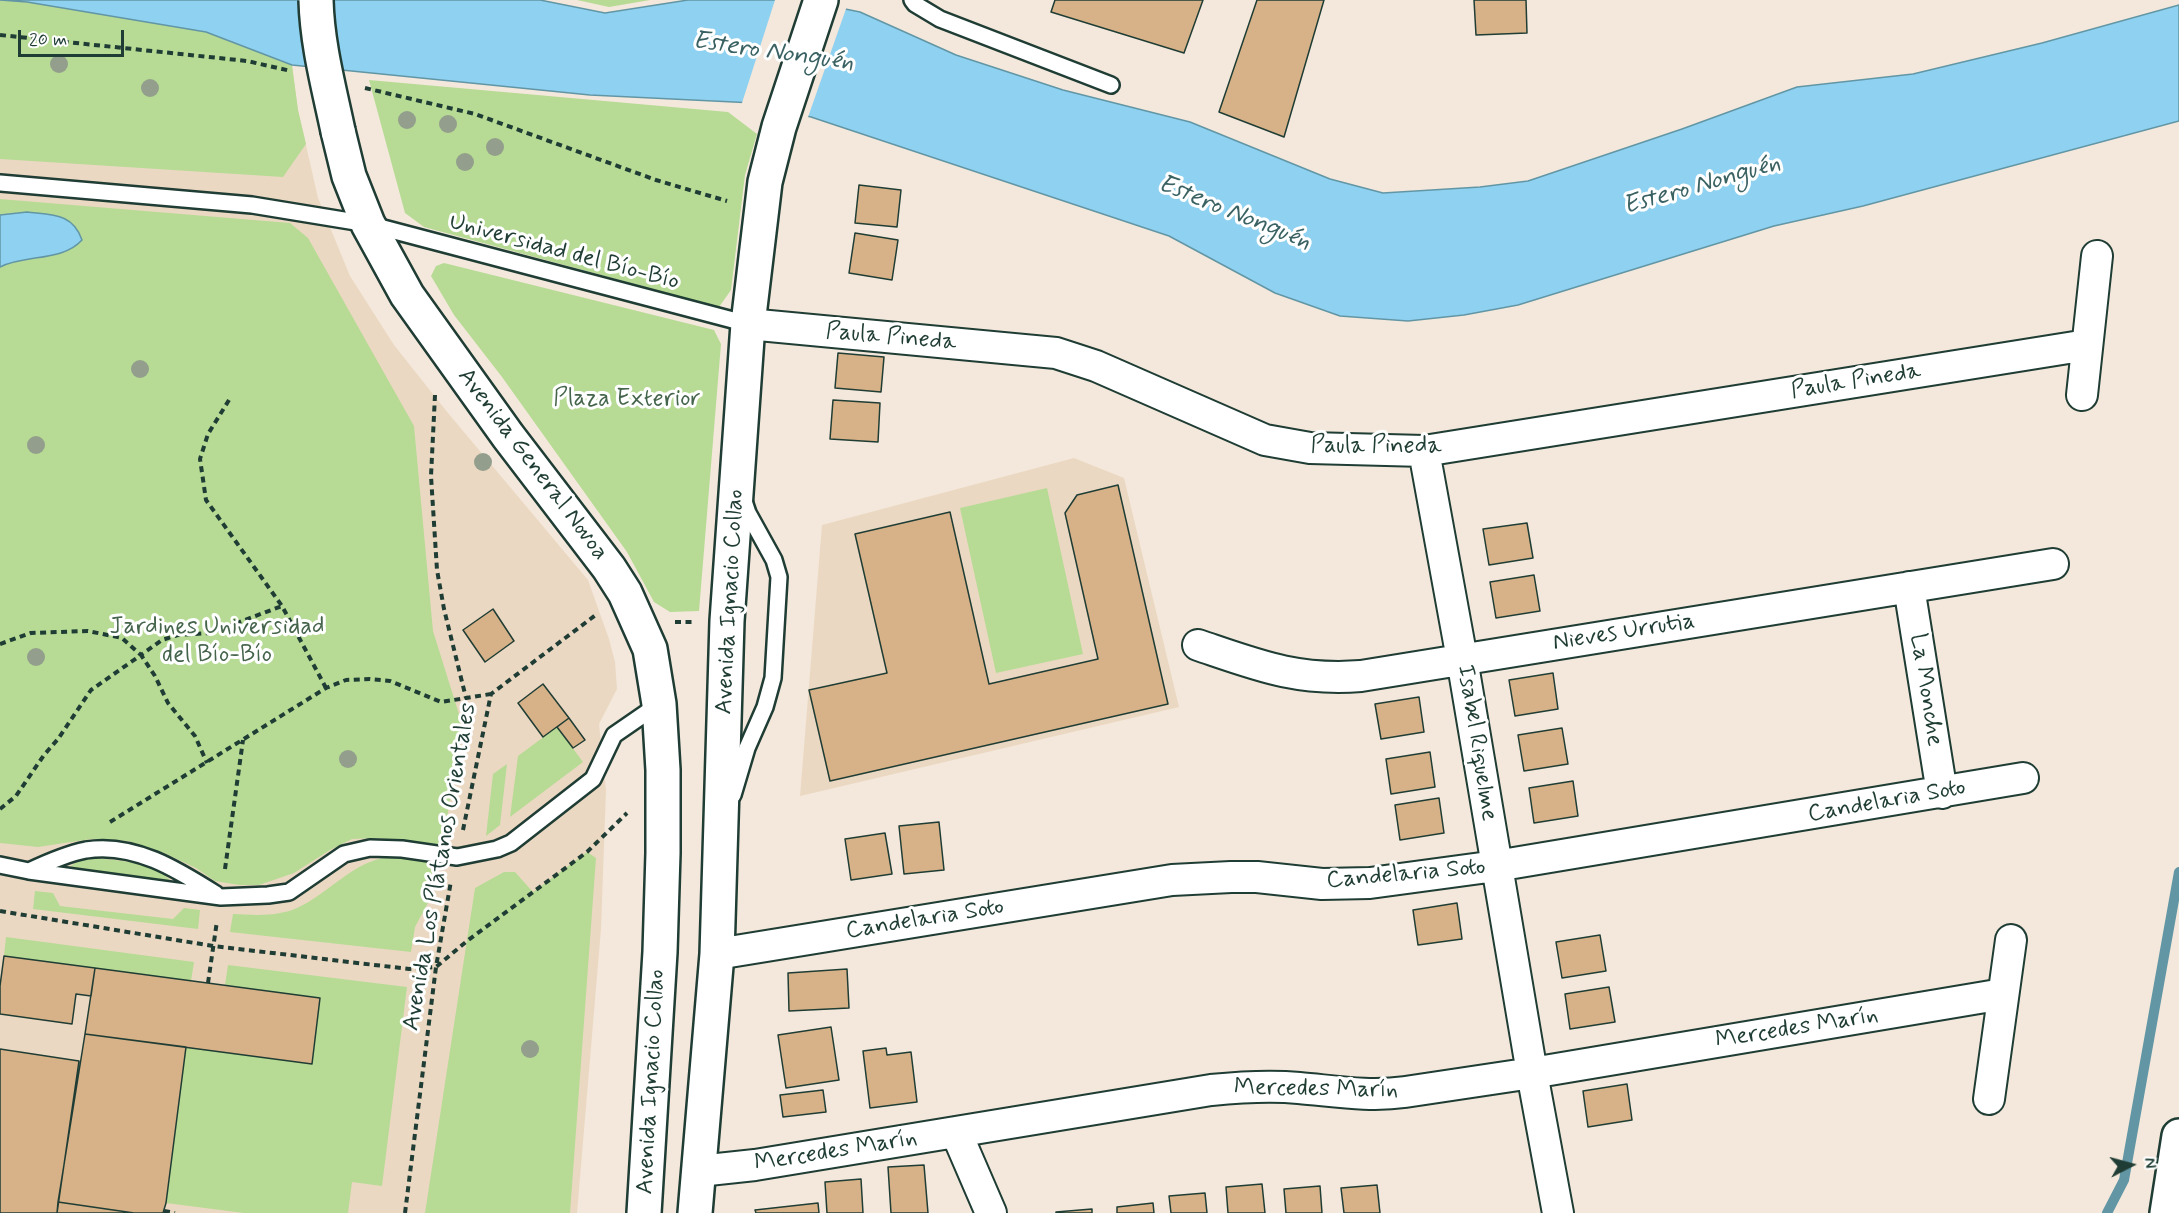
<!DOCTYPE html>
<html>
<head>
<meta charset="utf-8">
<style>
  body { margin:0 }
  #map { position:relative; width:2179px; height:1213px; overflow:hidden; background:#f3e8db; font-family:Mynerve,sans-serif }
  canvas { display:block }
  .north { position:absolute; left:2101px; top:1135px; width:60px; height:60px; -webkit-text-stroke:4px #fff; paint-order:stroke; rotate:84deg; font-size:16px; font-weight:700; line-height:24px; text-align:center; color:#1f3d34 }
  .north::after { content:''; display:block; margin:auto; width:21px; height:27px; background:#1f3d34; clip-path:polygon(50% 0,100% 100%,50% 72%,0 100%) }
  .scale { position:absolute; left:18px; top:30px; width:106px; height:27px; box-sizing:border-box; border:3px solid #1f3d34; border-top:0; padding-left:8px; font-size:18px; line-height:21px; white-space:nowrap; color:#1f3d34; -webkit-text-stroke:4px #fff; paint-order:stroke }
</style>
</head>
<body>
<div id="map">
<canvas width="2179" height="1213"></canvas>
<div class="north">N</div>
<div class="scale">20 m</div>
</div>
<script>
const context = document.querySelector('canvas').getContext('2d');
context.lineJoin = 'round';
function fill(path, color) { context.fillStyle = color; context.fill(path, 'evenodd'); }
function strokePath(path, color, width, dash) { context.strokeStyle = color; context.lineWidth = width; context.lineCap = dash ? 'butt' : 'round'; context.setLineDash(dash || []); context.stroke(path); }
function drawText(font, color, halo, rows, align = 'center') {
  context.font = font + ' Mynerve,sans-serif'; context.lineWidth = 6; context.setLineDash([]); context.textBaseline = 'middle'; context.strokeStyle = halo; context.fillStyle = color; for (const [text, x, y, turn = 0] of rows) {
    context.save(); context.translate(x, y); context.rotate((+turn || 0) * Math.PI / 180); context.textAlign = isNaN(turn) ? turn : align; if (halo) context.strokeText(text, 0, 0); context.fillText(text, 0, 0); context.restore();
  }
}
fill(new Path2D(`
  M0 0 292 65 298 110 318 198 350 276 394 345 448 413 588 580 609 639 615 662 617 689 599 724 606 790 601 929 577 1213H0Z
  M1074 458 1124 478 1179 707 800 796 822 525Z`), '#ebd8c2');
fill(new Path2D(`
  M0 0 27 2 206 32 292 65 298 110 306 144 283 177 0 159Z
  M577 0H650L609 7Z
  M369 80 728 112 757 134 745 175 731 290 719 307 424 227 405 213Z
  M0 199 290 223 308 238 414 426 433 631 463 727 442 846 376 838 352 839 330 850 294 873 259 885H239L215 881 196 868 164 853 128 841 91 839 38 847 0 843Z
  M444 263 714 330 721 344 699 611 670 612 654 602 627 552 502 377 454 315 431 276 436 266Z
  M1047 488 1083 654 996 673 960 508Z
  M557 727 583 762 510 817 518 756Z
  M507 764 500 825 486 836 493 774Z
  M587 852 596 858 570 1213H425L475 888 504 872H515L533 892Z
  M389 857 434 861 429 901 415 927 411 952 230 932 233 914C255 915 276 917 297 908 330 893 353 861 389 857Z
  M92 858C118 860 155 862 173 883L65 870 78 861Z
  M35 891 53 893 60 906 173 919 184 908 200 910 198 929 33 909Z
  M6 937 194 962 191 981 4 956Z
  M228 965 407 987 382 1186 352 1182 348 1213H244L166 1203 186 1047 312 1064 320 999 225 985Z`), '#b7db95');
const water = new Path2D(`
  M0 0H540L605 13 688 0H801L860 12 956 55 1063 90 1190 122 1330 179 1383 193 1480 187 1528 181 1682 129 1797 87 1913 74 2042 43 2179 5V121L1863 206 1774 226 1518 305 1464 315 1408 321 1340 316 1275 293 1169 236 811 117 754 103 590 95 292 65 206 32 27 2Z
  M27 212C52 215 73 213 82 240 62 262 26 254 0 267V215Z`);
fill(water, '#8fd1f1');
strokePath(water, '#6296a5', 1.5);
fill(new Path2D(`
  M775 0H817L847 6 807 120 754 106H741Z`), '#f3e8db');
strokePath(new Path2D(`
  M2107 1213 2124 1180 2179 872`), '#6296a5', 10);
const building = new Path2D(`
  M1055 0H1203L1184 53 1051 12Z
  M1257 0H1324L1284 137 1219 112Z
  M1474 0H1526L1527 33 1476 35Z
  M859 185 901 190 897 227 855 223Z
  M855 233 898 240 892 280 849 273Z
  M838 353 884 357 881 392 835 388Z
  M833 400 880 403 878 442 830 439Z
  M1118 485 1168 704 830 781 809 690 887 673 855 534 950 512 989 684 1098 659 1065 513 1077 495Z
  M1527 523 1533 558 1489 565 1483 529Z
  M1534 575 1540 611 1496 618 1490 582Z
  M493 609 514 641 485 662 463 630Z
  M1553 673 1558 709 1515 716 1509 680Z
  M543 684 569 718 543 737 518 703Z
  M1419 697 1424 732 1381 739 1375 704Z
  M569 718 585 740 573 748 557 727Z
  M1562 728 1568 764 1524 771 1518 735Z
  M1430 752 1435 787 1391 794 1386 759Z
  M1573 781 1578 816 1534 823 1529 788Z
  M1439 798 1444 833 1400 840 1395 805Z
  M939 822 944 870 904 874 899 826Z
  M885 833 892 874 851 880 845 839Z
  M1457 903 1462 939 1418 945 1413 910Z
  M1600 935 1606 971 1562 978 1556 942Z
  M4 956 95 968 91 996 76 994 72 1024 0 1014V986Z
  M95 968 320 998 312 1064 85 1034Z
  M847 969 849 1008 789 1011 788 973Z
  M1609 987 1615 1022 1570 1029 1565 994Z
  M831 1027 839 1080 786 1088 778 1035Z
  M85 1034 186 1047 166 1203 163 1213H134L58 1202Z
  M886 1048 887 1055 911 1052 917 1102 870 1108 863 1051Z
  M0 1049 79 1061 57 1213H0Z
  M1627 1084 1632 1120 1588 1127 1583 1091Z
  M823 1090 826 1112 783 1117 780 1095Z
  M924 1165 928 1213H891L888 1167Z
  M861 1179 863 1213H827L825 1182Z
  M1262 1184 1265 1213H1228L1226 1187Z
  M1377 1185 1380 1213H1344L1341 1188Z
  M1320 1186 1322 1213H1286L1284 1189Z
  M1205 1193 1207 1213H1171L1169 1196Z
  M58 1202 134 1213H57Z
  M818 1203 819 1213H756L755 1210Z
  M1153 1203 1154 1213H1117V1207Z
  M1092 1209V1213H1056V1212Z`);
fill(building, '#d7b188');
strokePath(building, '#1f3d34', 1.5);
const service = new Path2D(`
  M912 0 915 4 940 19 1111 85
  M0 183 252 205 368 224 748 324
  M733 795 747 748 765 707 773 678 779 577 774 560 748 513 744 501
  M0 865 29 871 221 897 268 895 289 892 344 854 370 848 402 849 457 857 497 849 511 843 593 779 614 735 659 704
  M29 871C48 862 66 854 86 850 134 842 178 870 216 894`);
const minor = new Path2D(`
  M748 324 1056 353 1096 366 1265 440 1310 448 1424 451 2087 345
  M2082 395 2097 256
  M1424 451 1462 659 1532 1073 1558 1213
  M1909 587 1942 793
  M1198 645C1257 665 1296 681 1361 676L2053 564
  M717 954 1172 880 1231 877H1257L1322 884 1370 883 1496 866 2023 778
  M1989 1099 2011 940
  M956 1132 991 1213
  M699 1171 755 1165 1211 1090C1241 1087 1269 1085 1299 1088 1335 1091 1369 1097 1405 1092L1532 1073 2003 994`);
const secondary = new Path2D(`
  M338 131 349 176 368 224 407 295 508 436 609 568 625 593 650 649 659 704 663 770V853L660 952 644 1213
  M695 1213 717 954 727 621 748 324 765 182 779 127 821 0`);
const motorway = new Path2D(`
  M2167 1213 2179 1136`);
strokePath(service, '#1f3d34', 20);
strokePath(minor, '#1f3d34', 34);
strokePath(secondary, '#1f3d34', 38);
strokePath(motorway, '#1f3d34', 38);
strokePath(new Path2D(`
  M0 35 247 61 291 71
  M365 88 475 114 656 180 727 201
  M435 395 431 476 437 570 444 609 466 698
  M229 400 208 434 200 459 206 500 282 606 326 688
  M675 622H692
  M0 644 31 633 88 631 122 638 141 655 162 640 178 635 210 633 282 606
  M0 809 16 796 44 755 58 739 91 690 141 655 155 676 168 703 195 736 207 763
  M110 822 326 688 346 680 370 679 390 681 441 702 491 694
  M463 830 491 694 597 614
  M225 869 243 740
  M0 911 213 946 409 969 436 967 467 941 587 852 627 813
  M208 983 217 921
  M164 1211 175 1213
  M405 1213 436 967 451 881`), '#1f3d34', 4, [6, 4.5]);
strokePath(service, '#fff', 15);
strokePath(minor, '#fff', 30);
strokePath(secondary, '#fff', 33);
strokePath(motorway, '#fff', 33);
const secondaryBridge = new Path2D(`
  M316 0C317 44 329 88 338 131`);
strokePath(secondaryBridge, '#1f3d34', 38, []);
strokePath(secondaryBridge, '#fff', 33);
context.fillStyle = '#939f8c';
for (const [x, y] of [
  [59,64],
  [150,88],
  [407,120],
  [448,124],
  [495,147],
  [465,162],
  [140,369],
  [36,445],
  [483,462],
  [36,657],
  [348,759],
  [530,1049]
]) { context.beginPath(); context.arc(x, y, 9, 0, 2 * Math.PI); context.fill(); }
drawText('24px', '#1f3d34', '#fff', [
  ["Universidad del Bío-Bío",564,253,15],
  ["Paula Pineda",891,338,5],
  ["Paula Pineda",1856,382,-9],
  ["Paula Pineda",1376,447],
  ["Avenida General Novoa",532,465,53],
  ["Avenida Ignacio Collao",731,602,-87],
  ["Nieves Urrutia",1624,633,-9],
  ["La Monche",1925,690,81],
  ["Isabel Riquelme",1476,743,81],
  ["Candelaria Soto",1887,802,-10],
  ["Avenida Los Plátanos Orientales",441,867,-80],
  ["Candelaria Soto",1406,875,-5],
  ["Candelaria Soto",925,920,-9],
  ["Mercedes Marín",1797,1029,-9],
  ["Avenida Ignacio Collao",652,1082,-87],
  ["Mercedes Marín",1316,1090,1],
  ["Mercedes Marín",836,1152,-9]
]);
drawText('24px', '#45644c', '#fff', [
  ["Plaza Exterior",627,400],
  ["Jardines Universidad",217,628],
  ["del Bío-Bío",217,656]
]);
drawText('italic 26px', '#3b6263', '#fff', [
  ["Estero Nonguén",773,53,8],
  ["Estero Nonguén",1702,186,-16],
  ["Estero Nonguén",1234,214,22]
]);
</script>
</body>
</html>
